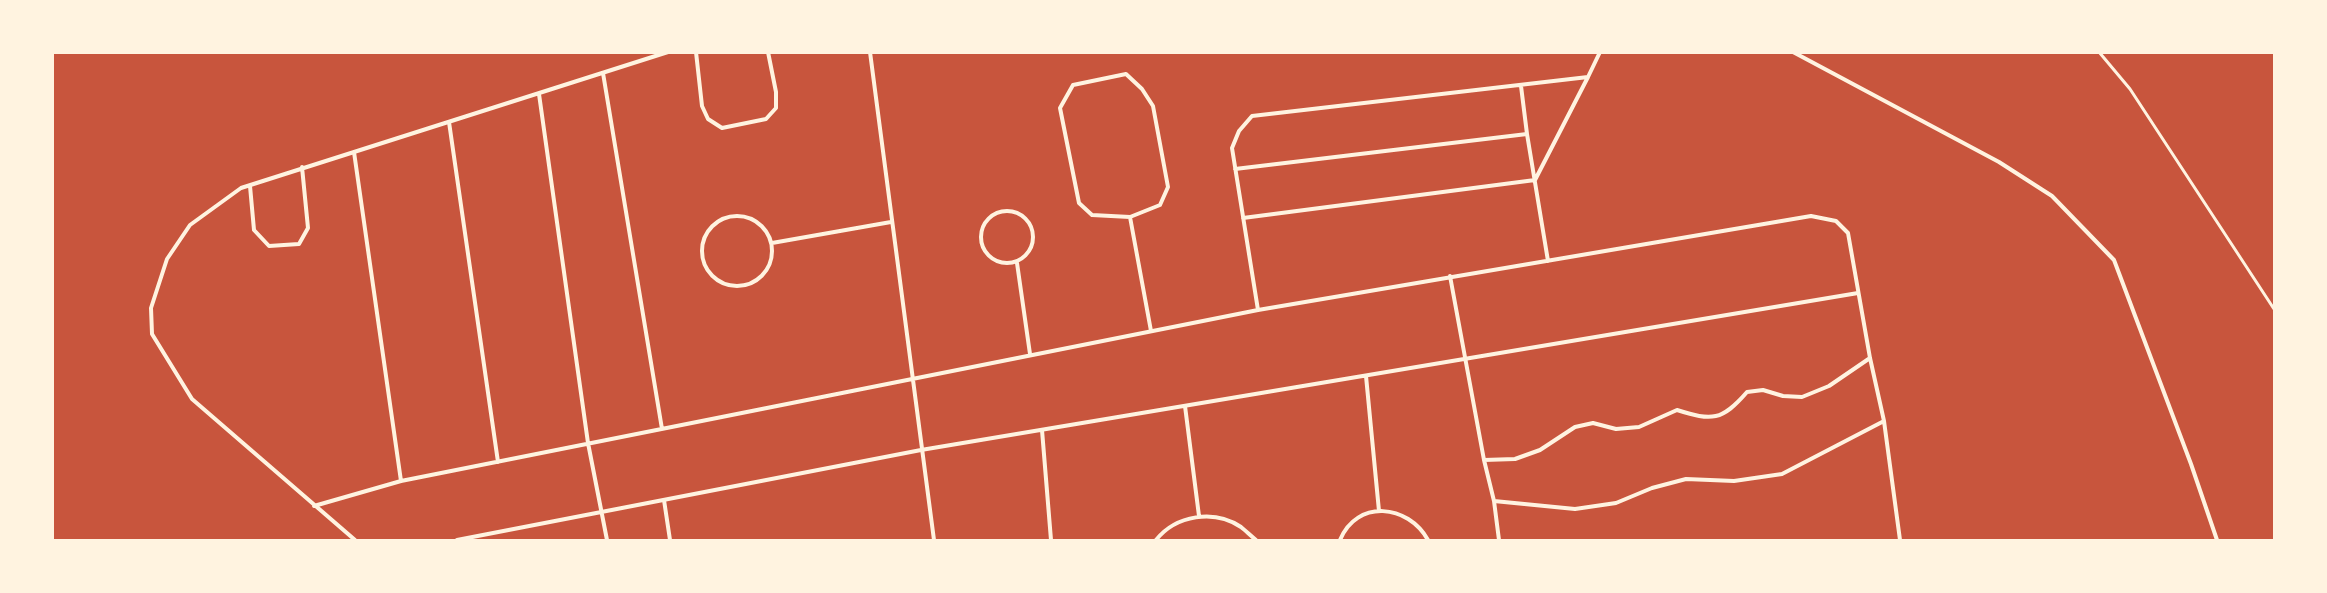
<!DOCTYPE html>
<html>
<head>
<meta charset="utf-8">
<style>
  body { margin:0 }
  #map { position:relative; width:2327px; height:593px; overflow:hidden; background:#c8553d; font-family:Lato,sans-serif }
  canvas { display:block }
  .frame { position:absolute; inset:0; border:54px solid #fff3e0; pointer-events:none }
</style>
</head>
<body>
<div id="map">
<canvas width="2327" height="593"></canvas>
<div class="frame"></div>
</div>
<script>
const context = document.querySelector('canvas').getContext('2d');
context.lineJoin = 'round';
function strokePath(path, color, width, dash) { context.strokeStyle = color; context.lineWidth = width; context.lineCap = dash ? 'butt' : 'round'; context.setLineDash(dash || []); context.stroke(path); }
strokePath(new Path2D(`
  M2099 52 2130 89 2274 309`), '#fff3e0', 3);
strokePath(new Path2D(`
  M696 52 702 106 708 119 722 128 766 119 776 108V92L768 52
  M870 52 934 540
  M1793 52 1999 162 2052 196 2114 260 2191 464 2217 540
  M603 73 662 429
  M1521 86 1527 134
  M539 94 588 443 607 540
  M449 122 498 462
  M354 152 401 481
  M1235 169 1527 134 1548 261
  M250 186 254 230 269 246 299 244 308 228 302 167
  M981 237a26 26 0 1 1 52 0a26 26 0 1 1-52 0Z
  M702 251a35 35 0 1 1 70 0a35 35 0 1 1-70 0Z
  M1130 217 1160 205 1168 187 1153 106 1142 89 1126 74 1073 85 1060 108 1079 203 1092 215 1130 217 1151 331
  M1243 218 1535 180 1588 77
  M772 243 891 222
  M1017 263 1030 354
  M1450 276 1484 460 1494 501 1499 540
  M1258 310 1232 148 1239 131 1252 116 1588 77 1600 52
  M1366 376 1379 511
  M1185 406 1199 516
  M1042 430 1051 540
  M1484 460 1515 459 1540 450 1575 427 1593 423 1616 429 1639 427 1677 410C1712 421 1722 421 1747 392L1763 390 1783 396 1802 397 1829 386 1870 358
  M664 500 670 540
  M1494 501 1575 509 1616 503 1652 488 1686 479 1734 481 1782 474 1884 421
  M314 506 401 481 1258 310 1811 216 1836 221 1848 233 1870 358 1884 421 1900 540
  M355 540 192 399 152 334 151 308 167 259 190 225 241 188 668 52
  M457 540 921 450 1858 293
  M1156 540C1176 515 1214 509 1241 527 1246 531 1251 536 1256 540
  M1340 540C1357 499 1408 504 1428 540`), '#fff3e0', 4);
</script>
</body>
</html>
